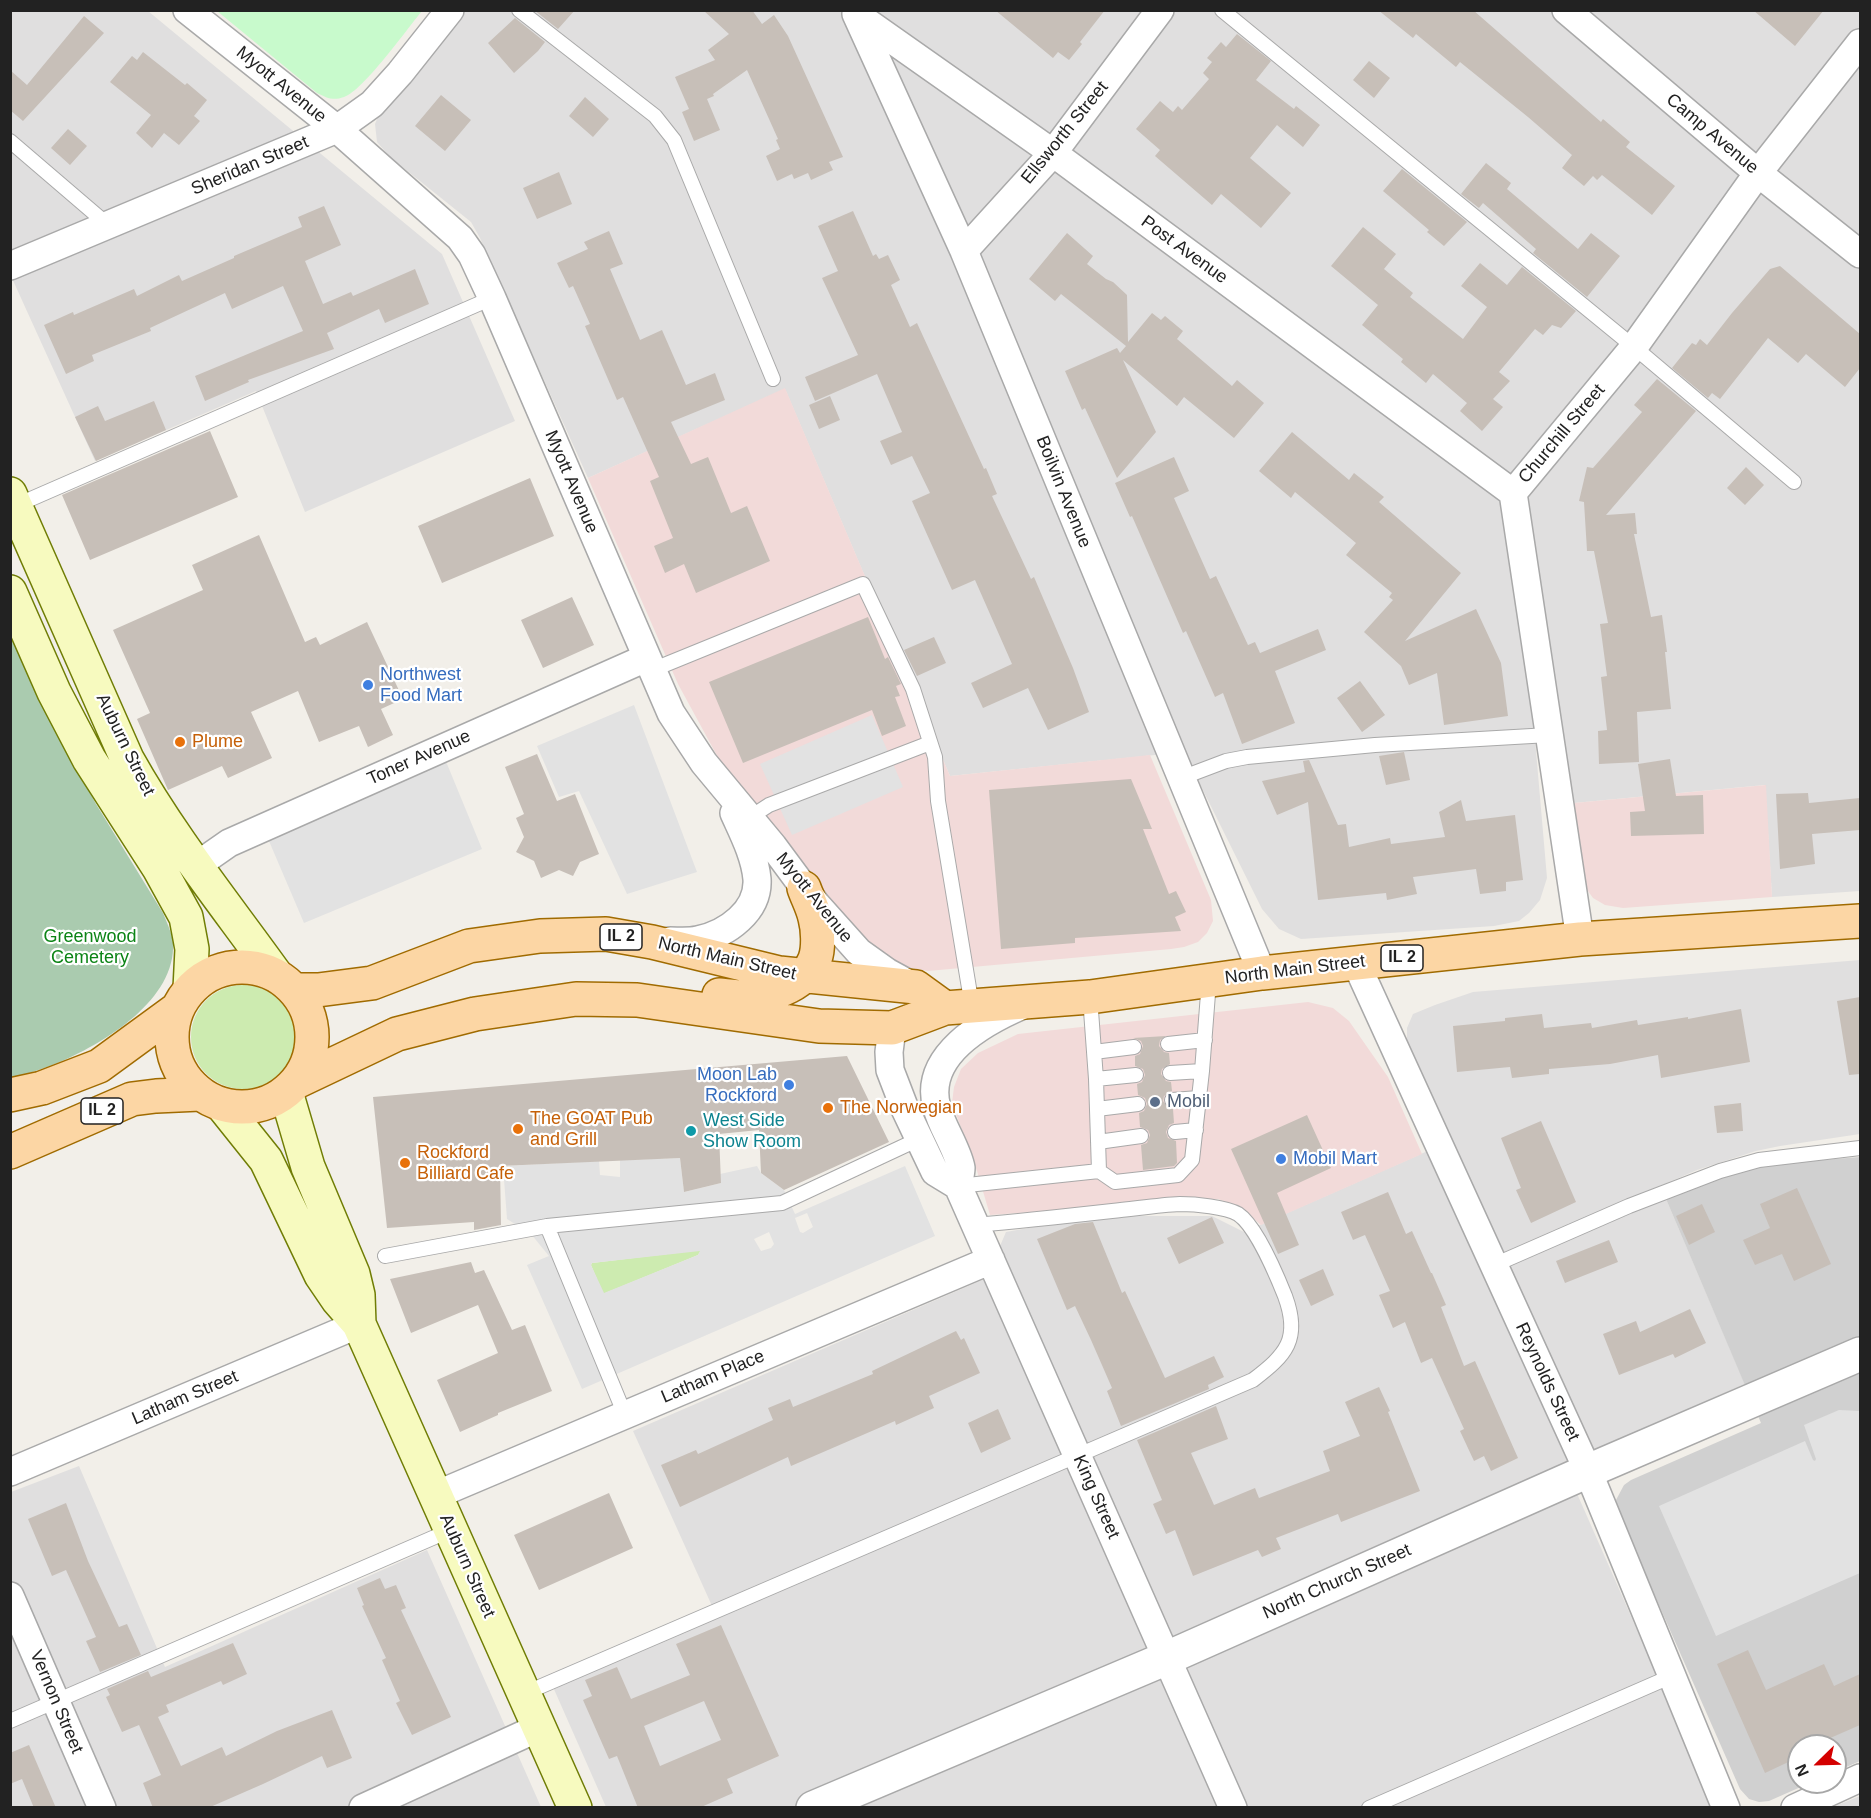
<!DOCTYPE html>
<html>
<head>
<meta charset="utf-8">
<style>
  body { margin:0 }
  #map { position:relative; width:1871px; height:1818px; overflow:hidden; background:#f2efe9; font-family:Helvetica,sans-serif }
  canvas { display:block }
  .frame { position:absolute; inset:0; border:12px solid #222; pointer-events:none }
  .north { position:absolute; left:1787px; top:1734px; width:60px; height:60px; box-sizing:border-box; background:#fff; border:2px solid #a7a7a7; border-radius:50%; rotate:247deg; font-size:16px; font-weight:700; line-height:24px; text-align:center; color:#222 }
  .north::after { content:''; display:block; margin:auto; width:21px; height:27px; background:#d40000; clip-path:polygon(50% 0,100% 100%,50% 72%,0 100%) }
</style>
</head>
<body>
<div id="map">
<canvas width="1871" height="1818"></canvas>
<div class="frame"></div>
<div class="north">N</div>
</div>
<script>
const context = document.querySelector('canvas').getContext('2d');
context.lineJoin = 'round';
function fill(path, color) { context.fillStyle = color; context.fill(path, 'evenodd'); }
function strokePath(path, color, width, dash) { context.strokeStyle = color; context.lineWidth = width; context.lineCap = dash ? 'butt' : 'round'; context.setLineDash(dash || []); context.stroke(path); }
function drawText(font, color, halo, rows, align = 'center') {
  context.font = font + ' Helvetica,sans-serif'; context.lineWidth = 4.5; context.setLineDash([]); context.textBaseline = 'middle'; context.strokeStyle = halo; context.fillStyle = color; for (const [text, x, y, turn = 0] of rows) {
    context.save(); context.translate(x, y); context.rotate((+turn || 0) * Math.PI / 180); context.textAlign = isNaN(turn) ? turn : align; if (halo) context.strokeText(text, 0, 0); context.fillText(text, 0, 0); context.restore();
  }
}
fill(new Path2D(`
  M11 11H148L442 254 515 421 305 512 256 391 95 461 11 276Z
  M464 11H1860V891L1772 897 1765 785 1574 803 1514 497 1547 878 1540 900 1529 913 1519 921 1494 926 1301 939 1279 929 1262 909 1184 752 950 776 785 389 588 478 480 238 471 222 390 157 377 142 375 124 382 107Z
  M1860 960V1134L1780 1146 1756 1151 1697 1170 1658 1187 1666 1199 1745 1384 1564 1464 1715 1807H606L553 1687 717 1617 633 1431 1010 1268 1000 1246 1006 1232 1095 1216H1212L1244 1232 1448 1142 1407 1048V1028L1413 1014 1435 1005 1473 992Z
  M79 1466 165 1667 427 1550 541 1807 11 1808V1492Z
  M1860 1796V1807H1833Z`), '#e0dfdf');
fill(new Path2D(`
  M785 388 950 776 1150 755 1211 900 1213 921 1207 933 1198 942 1184 947 1171 949 928 971 901 966 853 937 727 774 678 684 588 478Z
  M1766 785 1772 897 1623 908 1605 905 1593 898 1585 887 1579 871 1574 803Z
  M1308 1002 1333 1008 1349 1021 1388 1077 1422 1154 1261 1225 1240 1207 1218 1199 990 1215 977 1171 952 1103 954 1087 961 1069 978 1053 1018 1034Z`), '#f2dad9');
fill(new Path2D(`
  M1860 1157V1761L1835 1772V1746H1799V1782H1812L1769 1801 1759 1802 1749 1799 1740 1789 1618 1512 1616 1500 1624 1485 1631 1480 1761 1423 1666 1199 1757 1165Z`), '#d0d0d0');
fill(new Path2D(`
  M191 1037a52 52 0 1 1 104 0a52 52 0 1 1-104 0Z
  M701 1250 698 1255 603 1294 591 1265 592 1263Z`), '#cdebb0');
fill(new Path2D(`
  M10 631 46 712 96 804 163 913C167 923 172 933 173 943 176 999 106 1042 62 1061 46 1068 28 1073 11 1079Z`), '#aacbaf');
fill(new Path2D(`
  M217 11H216H422C407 29 363 91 344 97 333 101 327 98 317 93Z`), '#c8facc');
fill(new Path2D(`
  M634 705 697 872 627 894 579 791 559 797 537 746Z
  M872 715 903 787 792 835 760 764Z
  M445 759 482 849 304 923 266 834Z
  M680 1158 684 1192 721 1183 720 1174 757 1166 761 1173 784 1190 795 1214 905 1166 935 1236 582 1389 527 1265 549 1256 531 1234 507 1219 503 1166 599 1161 600 1175 620 1177V1160ZM807 1213 813 1227 803 1233 800 1232 795 1218ZM769 1232 774 1244 771 1248 761 1251 754 1239ZM700 1251 698 1255 604 1293 591 1265 592 1263Z
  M1839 1410 1860 1411V1573L1716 1636 1659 1506 1805 1441 1813 1460 1815 1461 1816 1459 1804 1425Z`), '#e2e2e2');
fill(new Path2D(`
  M534 10H575L558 29Z
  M703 10H752L762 24 774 15 788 36 843 157 829 162 833 170 811 180 808 173 794 179 792 174 777 181 766 156 780 149 776 140 778 139 747 70 713 94 714 96 707 99 720 130 694 141 682 112 689 109 675 77 715 60 708 50 729 34Z
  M995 10H1105L1080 42 1082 44 1069 60 1058 52 1053 58Z
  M1378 10H1473L1601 122 1603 119 1630 142 1626 147 1675 186 1652 215 1602 175 1597 180 1593 176 1584 186 1562 168 1572 155 1528 117 1460 62 1456 67 1416 34 1413 38Z
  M1753 10H1824L1795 46Z
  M84 16 104 33 23 121 10 110V70L27 85Z
  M515 18 545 42 538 51 514 73 488 43Z
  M1237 34 1271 61 1256 80 1294 109 1296 106 1320 125 1303 147 1277 125 1250 158 1291 193 1261 228 1221 194 1212 205 1155 156 1160 150 1136 129 1160 101 1173 112 1178 106 1182 110 1209 79 1203 73 1212 62 1207 58 1221 42 1226 47Z
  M143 52 185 85 187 83 207 100 194 116 200 121 179 145 164 133 152 148 136 133 151 115 110 82 132 56 137 60Z
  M1369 61 1390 78 1374 98 1353 80Z
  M441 95 471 120 445 151 415 126Z
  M585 97 609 119 593 137 569 116Z
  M68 129 87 146 70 165 51 148Z
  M1486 163 1511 183 1507 189 1578 249 1591 233 1620 256 1587 297 1533 253 1536 249 1483 203 1479 208 1461 194Z
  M1402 169 1467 222 1444 246 1427 232 1429 230 1383 191Z
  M559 172 572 204 537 219 523 188Z
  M324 206 341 245 305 261 323 304 351 292 353 296 415 269 429 304 385 323 379 309 327 333 334 349 248 380 249 382 205 401 195 376 303 331 283 286 232 309 225 293 150 328 151 331 92 355 94 361 66 374 44 325 73 312 74 315 134 289 137 296 179 275 182 281 234 258V256L302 227 298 217Z
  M853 211 873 256 876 254 879 259 888 255 900 280 891 285 910 327 917 323 984 469 986 468 997 494 992 496 1031 579 1034 577 1073 668 1089 712 1048 730 1028 688 983 708 971 683 1012 664 975 580 952 590 912 501 930 493 912 456 891 465 880 441 902 432 877 374 815 401 805 377 858 355 822 278 838 271 818 226Z
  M1363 227 1396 254 1384 269 1413 293 1410 297 1463 339 1487 307 1461 286 1480 263 1507 285 1522 267 1576 311 1561 328 1552 325 1543 335 1535 329 1499 372 1510 381 1493 399 1503 407 1482 431 1460 411 1467 403 1433 374 1426 383 1401 362 1403 359 1362 325 1378 305 1331 266Z
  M609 231 623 264 610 269 640 340 662 330 686 385 715 373 725 400 671 422 691 464 708 457 731 513 747 506 770 561 696 593 684 564 665 573 654 546 673 538 650 481 659 477 623 397 617 400 585 326 590 324 573 286 569 288 557 263 588 249 584 242Z
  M1067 233 1093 256 1087 264 1106 279 1113 282 1127 295 1128 342 1152 313 1161 320 1165 316 1183 331 1177 339 1232 386 1237 380 1264 403 1234 438 1184 397 1177 406 1123 360 1156 432 1117 478 1085 408 1082 410 1065 371 1117 348 1120 353 1126 346 1061 294 1055 301 1029 279Z
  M1780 266 1860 334V368L1845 387 1806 354 1798 363 1768 338 1720 399 1712 393 1708 398 1672 368 1692 343 1696 345 1700 339 1707 345 1732 313 1770 269Z
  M1657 379 1696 411 1606 515 1635 513 1637 534H1634L1651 617 1662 615 1667 652H1665L1671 709 1637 712 1639 762 1599 764 1598 731 1607 730 1601 677 1607 676 1600 624 1608 623 1594 551H1587L1584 502 1579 501 1587 467 1593 468 1642 412 1634 405Z
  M830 396 840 420 819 429 809 405Z
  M154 401 166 430 96 461 75 417 98 406 105 421Z
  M210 431 238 497 90 560 62 495Z
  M1292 432 1349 480 1354 473 1384 497 1379 502 1461 573 1405 641 1476 609 1501 663 1508 716 1444 725 1437 673 1409 685 1401 666 1364 632 1393 600 1389 597 1392 593 1346 555 1356 543 1295 492 1291 498 1259 471Z
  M1174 457 1189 491 1174 498 1210 579 1216 576 1248 645 1255 642 1260 653 1318 629 1326 650 1275 671 1295 723 1242 744 1223 693 1215 697 1186 631 1183 633 1132 516 1130 517 1115 483Z
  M1746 467 1764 485 1745 505 1727 488Z
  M530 478 554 536 442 583 418 526Z
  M259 535 305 642 316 637 320 645 367 622 403 699 381 709 393 735 368 747 359 726 319 742 298 691 251 712 272 758 228 778 222 766 168 790 137 719 150 713 113 630 203 590 192 565Z
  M572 597 594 645 543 668 521 620Z
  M868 617 885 659 888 657 901 684 896 686 900 696 895 697 906 726 882 736 872 710 743 763 709 682Z
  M934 637 946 663 917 676 904 650Z
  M1360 681 1385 715 1362 732 1337 698Z
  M1404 752 1410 780 1386 785 1379 756Z
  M537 754 557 801 575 794 599 854 580 862 573 876 559 870 541 878 534 861 516 852 524 837 516 818 524 814 505 767Z
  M1670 759 1676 796 1703 795 1704 834 1631 836 1630 812 1645 811 1638 764Z
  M1309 760 1338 825 1346 824 1349 847 1390 838 1391 844 1445 837 1439 812 1461 800 1466 821 1515 815 1523 880 1506 882V891L1480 894 1476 869 1413 877 1417 894 1387 900 1386 893 1318 900 1308 802 1277 815 1262 781 1305 772 1303 761Z
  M1131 779 1152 829H1143L1169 894 1176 891 1186 912 1175 917 1181 931 1075 938V943L1001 949 989 790Z
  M1808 793 1809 803 1860 798V830L1812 834 1815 864 1780 869 1776 794Z
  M1860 997V1074L1849 1075 1837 1001Z
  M1741 1009 1750 1062 1661 1078 1658 1055 1610 1064 1549 1069V1074L1512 1078 1510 1067 1457 1072 1453 1026 1505 1021V1018L1542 1014 1544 1028 1591 1023 1592 1028 1637 1020 1638 1025 1688 1017V1019Z
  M1166 1036 1160 1040 1159 1046 1164 1052 1169 1053 1170 1064 1162 1069 1161 1074 1166 1081 1171 1082 1172 1091 1164 1096 1163 1101 1168 1108 1173 1109 1174 1123 1169 1125 1166 1132 1168 1138 1176 1141 1177 1163 1174 1166 1143 1170 1141 1145 1147 1143 1150 1135 1148 1130 1140 1127 1139 1113 1144 1111 1147 1104 1145 1098 1138 1095 1137 1084 1142 1082 1145 1075 1143 1069 1135 1066V1056L1140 1054 1143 1046 1141 1041 1133 1038Z
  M847 1056 889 1142 784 1190 761 1173 759 1130 719 1134 721 1183 684 1192 680 1158 500 1166 501 1225 474 1230V1222L387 1228 373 1097Z
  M1741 1103 1743 1131 1717 1133 1714 1106Z
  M1307 1115 1331 1168 1277 1193 1299 1245 1278 1254 1231 1149Z
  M1541 1121 1576 1202 1531 1223 1516 1190 1521 1188 1501 1138Z
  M1797 1188 1831 1264 1794 1281 1782 1254 1755 1265 1743 1240 1770 1228 1760 1204Z
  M1388 1192 1406 1234 1412 1231 1431 1273H1432L1446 1305 1441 1307 1464 1366 1475 1361 1518 1458 1491 1471 1484 1456 1474 1461 1460 1431 1464 1429 1432 1358 1421 1363 1405 1322 1393 1328 1379 1295 1390 1291 1365 1235 1353 1240 1341 1212Z
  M1702 1204 1715 1232 1689 1245 1676 1216Z
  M1212 1217 1224 1243 1179 1264 1167 1238Z
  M1093 1222 1122 1293 1125 1291 1165 1378 1214 1356 1224 1377 1208 1385 1209 1389 1121 1426 1107 1391 1112 1388 1091 1340 1075 1306 1067 1310 1037 1239 1075 1224Z
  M1609 1240 1618 1262 1565 1283 1556 1261Z
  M471 1262 475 1273 484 1270 512 1330 525 1325 552 1391 498 1413V1415L460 1432 437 1380 498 1353 478 1305 411 1333 390 1279Z
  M1323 1269 1334 1295 1311 1306 1299 1280Z
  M1690 1309 1706 1343 1675 1358 1673 1354 1619 1375 1603 1334 1636 1321 1640 1332Z
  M956 1331 961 1340 964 1338 980 1373 929 1396 934 1408 896 1425 895 1421 791 1466 788 1457 680 1507 661 1465 696 1450 698 1454 773 1420 768 1408 790 1399 793 1407 873 1374 872 1371Z
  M1379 1387 1390 1411 1388 1412 1420 1491 1341 1522 1338 1514 1276 1538 1281 1549 1262 1557 1258 1550 1193 1576 1175 1530 1166 1534 1153 1504 1162 1500 1137 1440 1216 1406 1228 1439 1191 1453 1214 1505 1255 1488 1259 1498 1330 1471 1323 1451 1360 1436 1345 1402Z
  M998 1409 1011 1439 981 1453 968 1423Z
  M609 1493 633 1548 539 1590 514 1535Z
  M66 1503 88 1561 119 1627 127 1624 141 1655 100 1672 86 1641 96 1637 66 1570 52 1576 28 1519Z
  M380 1578 385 1589 396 1585 406 1608 401 1610 451 1717 412 1735 396 1703 400 1701 382 1660 386 1658 362 1606 364 1605 357 1588Z
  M721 1625 779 1756 727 1779 733 1793 699 1808H638L617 1756 609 1759 583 1700 592 1696 585 1680 617 1667 631 1699 690 1675 676 1644ZM704 1701 721 1740 660 1766 644 1726Z
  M233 1643 247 1674 223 1685 221 1681 166 1705 169 1712 158 1717 181 1766 222 1747 226 1756 277 1731 332 1710 352 1758 327 1768 322 1756 263 1784 208 1808H153L143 1783 161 1775 139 1725 122 1732 106 1697 110 1695 107 1689 148 1671 151 1677Z
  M1748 1650 1766 1690 1824 1664 1834 1686 1860 1674V1725L1828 1739 1831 1746H1799V1757L1765 1773 1717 1664Z
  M29 1745 56 1808H34L22 1779 10 1784V1753Z`), '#c7bfb8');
const service = new Path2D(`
  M519 10 655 116 674 140 773 379
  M1222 10 1634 347 1794 482
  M10 141 108 225
  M17 505 492 298
  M652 670 863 584 913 689 935 757 938 801 972 1006
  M1181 778 1226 761 1247 757 1375 745 1549 735
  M749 818 769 805 930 743
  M1168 1044 1205 1040
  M1094 1052 1134 1047
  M1170 1073 1202 1071
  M1096 1079 1136 1075
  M1172 1100 1199 1098
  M1097 1109 1138 1104
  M1175 1132 1196 1130
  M1098 1142 1141 1136
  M1099 1171 1115 1182 1178 1175 1192 1160 1202 1071 1209 981
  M958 1186 1099 1171 1096 1079 1090 997
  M547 1226 625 1415
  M385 1256 547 1226 782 1203 919 1139
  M1494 1265 1629 1206 1720 1171 1759 1160 1860 1148
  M523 1694 1253 1380C1286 1355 1301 1339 1285 1296 1277 1276 1256 1226 1238 1214 1226 1207 1195 1204 1180 1204 1158 1205 1134 1209 1112 1211 1067 1216 1021 1221 976 1225
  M10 1721 451 1530
  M1369 1808 1672 1676`);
const minor = new Path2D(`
  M187 10 337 129 460 238 472 255 492 298 671 713 704 763 773 846 816 904 859 952 887 972 909 984
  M1566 10 1758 173 1860 254
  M856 14 964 251 1262 973
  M857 15 1053 153 1513 493
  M964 251 1053 153 1160 10
  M10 266 337 129 372 104 400 73 450 10
  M196 866 229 843 646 658
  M1580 939 1513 493 1634 347 1758 173 1860 43
  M670 941C679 941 689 942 698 940 727 934 759 911 757 879 755 856 743 833 734 813
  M1356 963 1588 1471 1726 1808
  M1023 1005C983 1022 922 1056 937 1108 942 1127 958 1150 961 1168 961 1173 959 1181 958 1186L1233 1808
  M892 1028 889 1052 890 1070 905 1109 935 1172 958 1186
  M10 1472 359 1324
  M436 1495 991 1260
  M10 1596 102 1808
  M363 1808 538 1728
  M1795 1808 1860 1778`);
const tertiary = new Path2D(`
  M813 1808 1167 1658 1588 1471 1860 1354`);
const secondary = new Path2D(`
  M10 494 127 759C170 836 225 904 276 975
  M10 592 54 692 89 759 159 868 186 917 192 949 190 989
  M286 1092 308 1167 353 1274 358 1295 359 1324
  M222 1105 266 1160 321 1275 338 1300 359 1324 575 1808`);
const primary = new Path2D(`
  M172 1037a70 70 0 1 1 140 0a70 70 0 1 1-140 0Z
  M294 990H318L372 983 469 946 540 936 606 934 652 942 779 973 916 987 945 1008
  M719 995C729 996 741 998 751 997 774 996 807 983 815 959 819 948 818 929 815 918 813 908 807 897 804 888
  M296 1082 397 1034 475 1014 576 999 637 1000 819 1026 892 1028 945 1008 1090 997 1262 973 1356 963 1580 939 1860 921
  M10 1095 42 1088 99 1066 177 1009
  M10 1152 132 1099 156 1096 200 1094`);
strokePath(service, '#a9a9a9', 16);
strokePath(minor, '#a9a9a9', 30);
strokePath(tertiary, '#a9a9a9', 36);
strokePath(secondary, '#707d05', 36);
strokePath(primary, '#a06b00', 36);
strokePath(service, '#fff', 14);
strokePath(minor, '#fff', 27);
strokePath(tertiary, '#fff', 33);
strokePath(secondary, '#f7fabf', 33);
strokePath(primary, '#fcd6a4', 33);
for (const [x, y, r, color] of [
  [368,685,6,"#3f7fe0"],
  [180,742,6,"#e8710a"],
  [789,1085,6,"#3f7fe0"],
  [1155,1102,6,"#5c6f8a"],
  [828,1108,6,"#e8710a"],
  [518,1129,6,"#e8710a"],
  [691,1131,6,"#0f9aa8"],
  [1281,1159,6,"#3f7fe0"],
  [405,1163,6,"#e8710a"]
]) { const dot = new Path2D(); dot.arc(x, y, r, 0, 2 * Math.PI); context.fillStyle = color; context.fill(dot); strokePath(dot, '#fff', 2); }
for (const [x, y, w] of [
  [621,937,42],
  [1402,958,42],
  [102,1111,42]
]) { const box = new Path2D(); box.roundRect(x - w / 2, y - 13, w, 26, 4.5); context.fillStyle = '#fff'; context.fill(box); strokePath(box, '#222', 1.5); }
drawText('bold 16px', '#222', null, [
  ["IL 2",621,937],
  ["IL 2",1402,958],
  ["IL 2",102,1111]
]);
drawText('18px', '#222', '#fff', [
  ["Myott Avenue",281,85,39],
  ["Ellsworth Street",1065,133,-51],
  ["Camp Avenue",1712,134,40],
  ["Sheridan Street",250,166,-23],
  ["Post Avenue",1184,250,36],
  ["Churchill Street",1562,434,-50],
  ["Myott Avenue",571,482,67],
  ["Boilvin Avenue",1063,492,68],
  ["Auburn Street",125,745,64],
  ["Toner Avenue",419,758,-24],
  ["Myott Avenue",814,898,51],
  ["North Main Street",727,959,13],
  ["North Main Street",1295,970,-7],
  ["Latham Place",713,1377,-23],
  ["Reynolds Street",1547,1382,65],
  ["Latham Street",185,1398,-23],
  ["King Street",1096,1497,66],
  ["Auburn Street",467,1566,66],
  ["North Church Street",1337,1582,-24],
  ["Vernon Street",56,1702,67]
]);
drawText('18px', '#366cbe', '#fff', [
  ["Northwest",380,675],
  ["Food Mart",380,696],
  ["Moon Lab",777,1075,"right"],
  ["Rockford",777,1096,"right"],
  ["Mobil Mart",1293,1159]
], 'left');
drawText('18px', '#c56008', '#fff', [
  ["Plume",192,742],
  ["The Norwegian",840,1108],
  ["The GOAT Pub",530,1119],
  ["and Grill",530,1140],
  ["Rockford",417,1153],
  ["Billiard Cafe",417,1174]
], 'left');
drawText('18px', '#0c8416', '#fff', [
  ["Greenwood",90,937],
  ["Cemetery",90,958]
]);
drawText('18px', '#4e5e75', '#fff', [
  ["Mobil",1167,1102]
], 'left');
drawText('18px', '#0d838f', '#fff', [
  ["West Side",703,1121],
  ["Show Room",703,1142]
], 'left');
</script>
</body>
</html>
